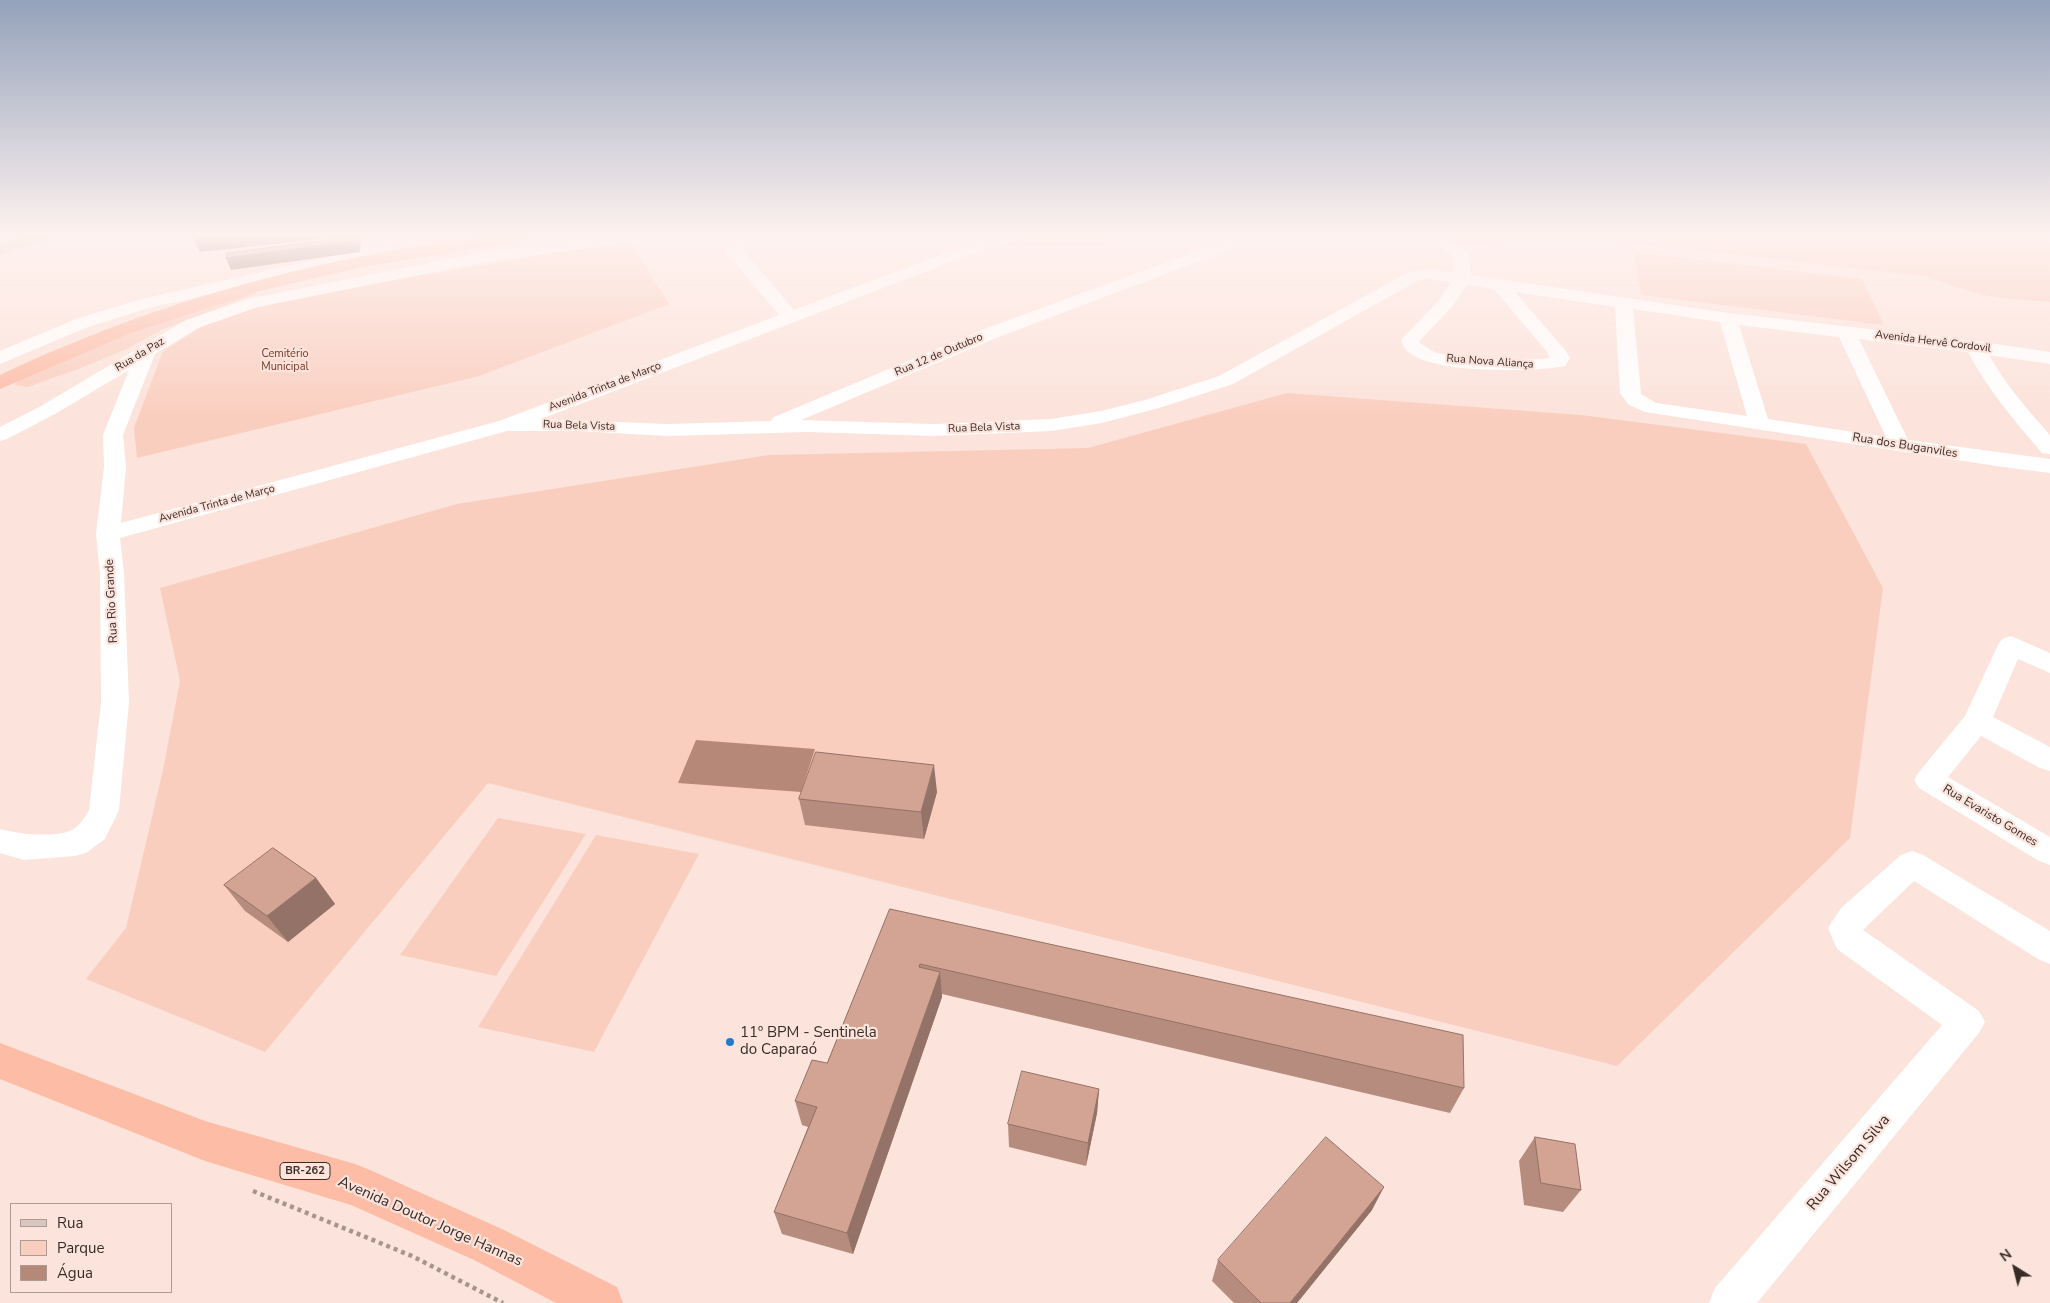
<!DOCTYPE html>
<html>
<head>
<meta charset="utf-8">
<style>
  body { margin:0 }
  #map { position:relative; width:2050px; height:1303px; overflow:hidden; background:#fce3db; font-family:"Nunito Sans",sans-serif }
  canvas { display:block }
  .legend { position:absolute; left:10px; top:1203px; width:162px; height:90px; box-sizing:border-box; background:#fce3db; border:1px solid #ad9a93; margin:0; padding:6px 9px; list-style:none; font-size:15px; color:#372c28 }
  .legend li { display:flex; align-items:center; gap:10px; height:25px }
  .legend b { width:25px; border:1px solid #ad9a93 }
  .north { position:absolute; left:1990px; top:1243px; width:50px; height:50px; -webkit-text-stroke:4px #fce3db; paint-order:stroke; rotate:324deg; font-size:14px; font-weight:700; line-height:20px; text-align:center; color:#372c28 }
  .north::after { content:''; display:block; margin:auto; width:18px; height:22px; background:#372c28; clip-path:polygon(50% 0,100% 100%,50% 72%,0 100%) }
</style>
</head>
<body>
<div id="map">
<canvas width="2050" height="1303"></canvas>
<ul class="legend">
<li><b style="height:6px;background:#d8c6c0"></b>Rua</li>
<li><b style="height:14px;background:#facebf"></b>Parque</li>
<li><b style="height:14px;background:#b68878"></b>Água</li>
</ul>
<div class="north">N</div>
</div>
<script>
const context = document.querySelector('canvas').getContext('2d');
context.lineJoin = 'round';
function fill(path, color) { context.fillStyle = color; context.fill(path, 'evenodd'); }
function strokePath(path, color, width, dash) { context.strokeStyle = color; context.lineWidth = width; context.lineCap = dash ? 'butt' : 'round'; context.setLineDash(dash || []); context.stroke(path); }
function drawText(font, color, halo, rows, align = 'center') {
  context.font = font + ' "Nunito Sans",sans-serif'; context.lineWidth = 4.5; context.setLineDash([]); context.textBaseline = 'middle'; context.strokeStyle = halo; context.fillStyle = color; for (const [text, x, y, turn = 0] of rows) {
    context.save(); context.translate(x, y); context.rotate((+turn || 0) * Math.PI / 180); context.textAlign = isNaN(turn) ? turn : align; if (halo) context.strokeText(text, 0, 0); context.fillText(text, 0, 0); context.restore();
  }
}
fill(new Path2D(`
  M1023 236H1095L1109 246 1001 247Z
  M1442 236H2050V302C2021 299 1990 299 1962 289 1948 285 1936 279 1922 276L1617 242 1556 238 1466 245 1454 243Z
  M629 240 669 304 479 376 137 458 134 428 163 351 206 324 265 304 326 291 521 259 562 250Z
  M1634 252 1862 279 1884 325 1641 295Z
  M254 291 256 294 161 330 127 349 78 369 28 387 15 385 18 380 132 330Z
  M1287 393 1581 415 1806 444 1883 588 1850 838 1617 1066 488 783 265 1052 86 979 126 928 163 770 180 681 160 588 457 504 769 455 1088 448Z
  M498 818 586 834 496 976 400 955Z
  M596 835 699 854 594 1052 478 1027Z`), '#facebf');
fill(new Path2D(`
  M696 740 815 749 801 792 678 783Z`), '#b68878');
strokePath(new Path2D(`
  M253 1191 412 1256 503 1303`), '#a7948e', 4.5, [4, 4]);
fill(new Path2D(`
  M0 236H18L27 243 25 246C15 249 9 244 0 239Z
  M399 236H421L419 239 388 251 358 260 149 308 88 327 0 364V351L76 319 138 300 349 252Z
  M608 236H652L650 239 644 241 489 261 258 307 198 328 155 354 123 435 126 467 121 523 499 421 779 315 727 253 726 248C737 232 763 235 779 236L777 239 755 244 743 250 794 310 991 236H1013L1011 239 541 419 667 424 771 421 774 417 987 328 1238 236H1260L1258 239 1001 336 801 420 934 424 1051 419 1101 411 1145 400 1219 376 1409 272 1429 269 1454 273 1453 256 1426 239 1424 236H1443L1467 251 1469 254 1471 275 1728 313 1975 341 2050 352V364L1989 355C2006 385 2027 409 2050 435V454L2042 453C2014 420 1988 390 1968 352L1859 339 1908 440 2050 459V473L2003 467 1645 412 1629 405 1620 393 1615 307 1515 292 1565 350 1570 358 1565 366C1539 372 1401 377 1402 339L1440 299 1451 282 1429 279 1419 280 1233 384 1159 408 1102 423 1051 431 934 436 808 432 667 436 578 431H507L120 538 124 573 129 702 119 810 105 839 86 853 75 856 24 860 0 853V829C20 834 46 837 67 832 78 829 84 819 89 810L101 702 100 573 96 534 104 467 103 435 129 370 55 414 7 439 0 441V427L41 406 186 320 248 299 489 251ZM1467 285 1494 289 1547 352 1550 358C1524 361 1463 360 1437 353 1431 351 1426 347 1420 343V340L1452 307ZM1633 309 1720 322 1747 416 1656 403 1641 394ZM1739 325 1839 337 1886 437 1768 419Z
  M2011 636 2050 653V673L2018 659 1993 717 2050 747V771L2040 768 1981 736 1948 777 2050 837V865L2039 861 1919 788 1914 780 1919 772 1965 716 1998 645 2002 639Z
  M1912 851 1923 855 2050 931V964L2038 959 1914 881 1865 928 1863 930 1979 1011 1985 1022 1979 1033 1757 1303H1709L1715 1288 1942 1025 1837 949 1828 928 1841 908 1901 855Z`), '#fff');
fill(new Path2D(`
  M26 236H51L49 240 0 255V244Z`), '#d8c6c0');
fill(new Path2D(`
  M490 236H529L527 240 521 241 363 267 260 291 131 333 0 389V375C116 320 237 281 363 256 405 248 447 242 490 236Z
  M0 1043 205 1121 355 1164 370 1170 504 1230 617 1287 623 1303H556L474 1260 351 1205 205 1161 0 1079Z`), '#fdbca6');
fill(new Path2D(`
  M937 792 924 839 805 825 799 799Z
  M316 878 335 904 288 942 245 911 224 885Z
  M890 909 1464 1088 1450 1113 942 994V997L853 1254 782 1234 774 1212 808 1127 802 1125 795 1101 827 1063Z
  M1099 1089 1097 1113 1086 1166 1009 1147 1008 1124Z
  M1535 1137 1581 1190 1563 1212 1524 1205 1519 1161Z
  M1372 1210 1297 1303H1234L1212 1281 1218 1260Z`), '#b58c7e');
fill(new Path2D(`
  M192 236H323L321 239 200 252Z
  M356 236H360L361 239 360 252 231 270 226 258Z
  M934 765 937 792 924 839 921 812Z
  M316 878 335 904 288 942 267 916Z
  M940 972 942 997 853 1254 847 1233Z
  M1099 1089 1097 1113 1086 1166 1088 1143Z
  M1384 1187 1372 1210 1297 1303H1290Z`), '#947267');
const building = new Path2D(`
  M330 236H356L355 241 226 258 227 253 329 240Z
  M816 752 934 765 921 812 799 799Z
  M273 848 316 878 267 916 224 885Z
  M890 909 1463 1035 1464 1088 920 964 919 967 940 972 847 1233 774 1212 817 1107 795 1101 812 1060 827 1063Z
  M1022 1071 1099 1089 1088 1143 1008 1124Z
  M1326 1137 1384 1187 1290 1303H1261L1218 1260Z
  M1535 1137 1575 1144 1581 1190 1541 1183Z`);
fill(building, '#d3a393');
strokePath(building, '#947267', 1);
const sky = context.createLinearGradient(0, 0, 0, 418);
sky.addColorStop(0, '#94a2bb');
sky.addColorStop(0.56, '#fef2ef');
sky.addColorStop(1, '#fef2ef00');
context.fillStyle = sky;
context.fillRect(0, 0, 2050, 418);
for (const [x, y, r, color] of [
  [730,1042,5,"#237cca"]
]) { const dot = new Path2D(); dot.arc(x, y, r, 0, 2 * Math.PI); context.fillStyle = color; context.fill(dot); strokePath(dot, '#fce3db', 2); }
drawText('11px', '#372c28', '#fce3db', [
  ["Avenida Hervê Cordovil",1933,342,7],
  ["Rua da Paz",140,355,-31],
  ["Rua 12 de Outubro",939,355,-23],
  ["Rua Nova Aliança",1490,362,4],
  ["Avenida Trinta de Março",605,387,-21],
  ["Rua Bela Vista",579,426,2],
  ["Rua Bela Vista",984,428,-2],
  ["Avenida Trinta de Março",217,504,-15]
]);
drawText('11px', '#753823', '#fce3db', [
  ["Cemitério",285,354],
  ["Municipal",285,367]
]);
for (const [x, y, w] of [
  [305,1171,50]
]) { const box = new Path2D(); box.roundRect(x - w / 2, y - 8.5, w, 17, 4); context.fillStyle = '#fce3db'; context.fill(box); strokePath(box, '#372c28', 1); }
drawText('bold 11px', '#372c28', null, [
  ["BR-262",305,1171]
]);
drawText('12px', '#372c28', '#fce3db', [
  ["Rua dos Buganviles",1905,446,9],
  ["Rua Rio Grande",112,601,-93],
  ["Rua Evaristo Gomes",1990,816,31]
]);
drawText('15px', '#372c28', '#fce3db', [
  ["11º BPM - Sentinela",740,1033],
  ["do Caparaó",740,1050]
], 'left');
drawText('15px', '#372c28', '#fce3db', [
  ["Rua Wilsom Silva",1849,1163,-50],
  ["Avenida Doutor Jorge Hannas",430,1222,24]
]);
</script>
</body>
</html>
